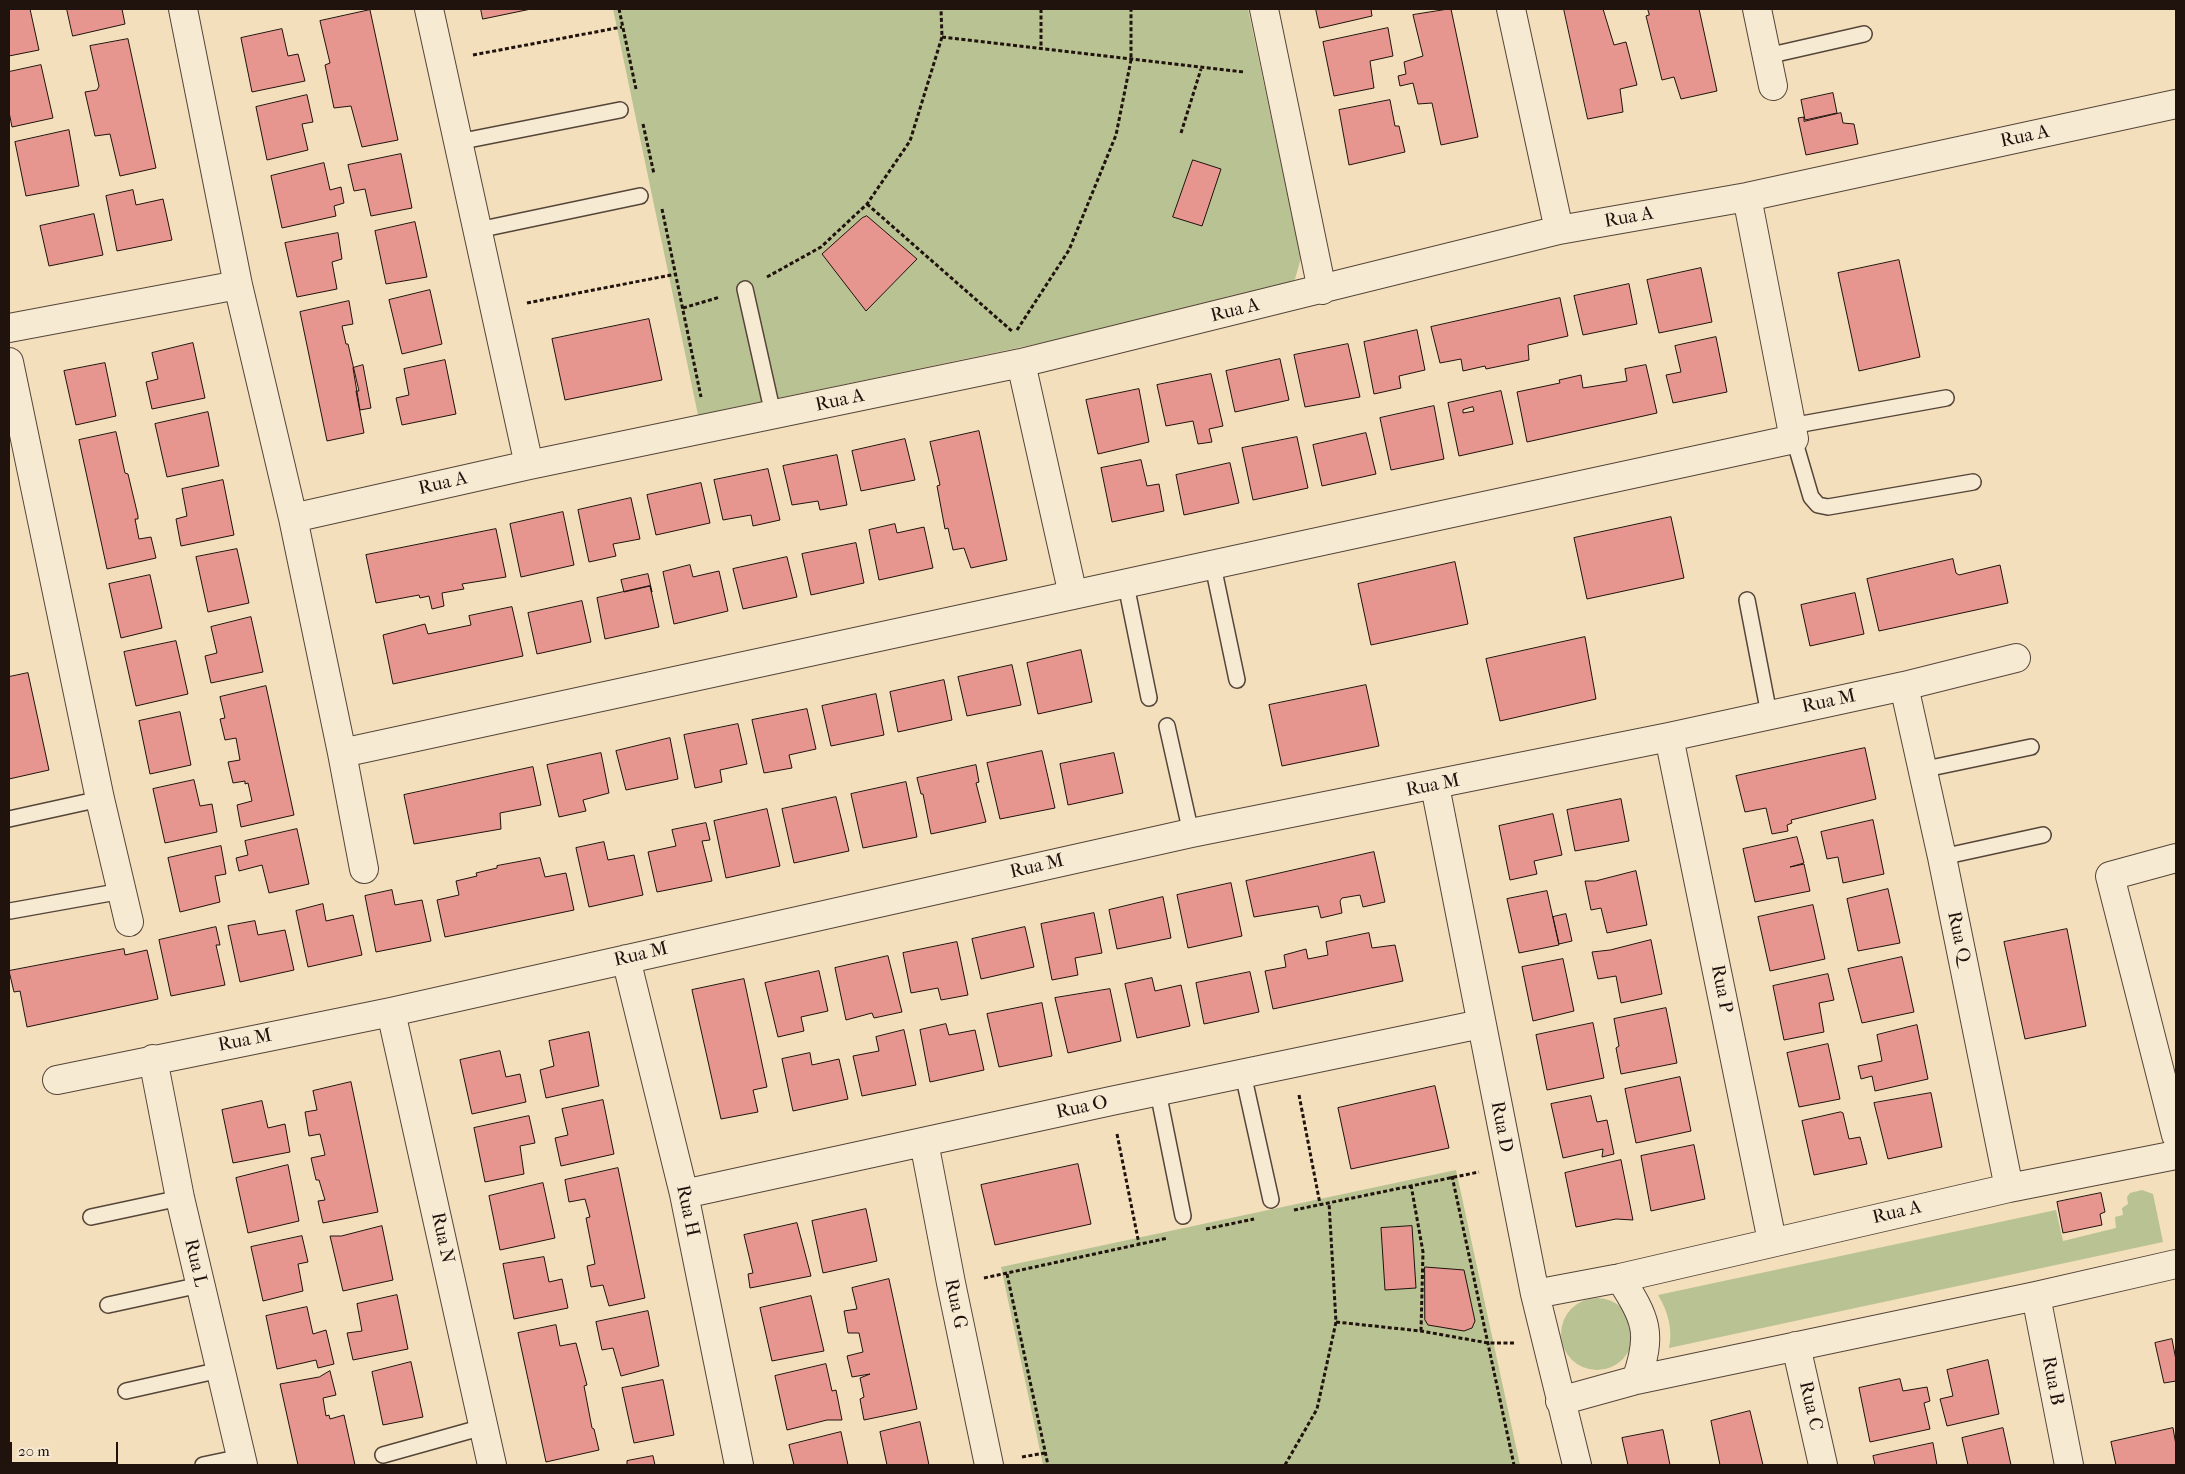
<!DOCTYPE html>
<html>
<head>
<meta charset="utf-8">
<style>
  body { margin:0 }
  #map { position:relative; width:2185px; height:1474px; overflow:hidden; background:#f3dfbc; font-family:"IM FELL French Canon",serif }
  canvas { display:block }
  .frame { position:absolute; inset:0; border:10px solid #20120d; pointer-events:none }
  .scale { position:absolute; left:10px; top:1442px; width:108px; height:22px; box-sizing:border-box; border:2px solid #20120d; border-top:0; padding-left:6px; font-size:15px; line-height:18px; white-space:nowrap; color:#20120d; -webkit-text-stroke:4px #f7ead3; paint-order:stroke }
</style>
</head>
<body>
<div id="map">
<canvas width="2185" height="1474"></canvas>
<div class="frame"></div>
<div class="scale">20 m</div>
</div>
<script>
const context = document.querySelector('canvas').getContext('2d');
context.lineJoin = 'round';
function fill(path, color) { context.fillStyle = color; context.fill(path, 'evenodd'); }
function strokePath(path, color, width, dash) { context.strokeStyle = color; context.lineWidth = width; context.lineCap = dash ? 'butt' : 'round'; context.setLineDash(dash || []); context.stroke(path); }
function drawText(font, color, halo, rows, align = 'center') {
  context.font = font + ' "IM FELL French Canon",serif'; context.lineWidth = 4; context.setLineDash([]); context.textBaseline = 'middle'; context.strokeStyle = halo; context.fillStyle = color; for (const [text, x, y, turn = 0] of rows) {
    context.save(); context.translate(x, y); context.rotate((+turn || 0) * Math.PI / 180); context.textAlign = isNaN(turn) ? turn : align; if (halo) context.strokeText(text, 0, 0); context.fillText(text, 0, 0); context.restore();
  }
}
fill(new Path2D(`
  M613 9H1248L1301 258 1295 279 1279 293 698 415Z
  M1456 1170 1520 1465H1043L1001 1267Z
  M2142 1190 2153 1194 2163 1242 1669 1348C1673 1330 1668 1311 1658 1295L2056 1210 2063 1241 2116 1228 2115 1217 2123 1215 2122 1208 2128 1204 2127 1197 2130 1193Z
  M1561 1334a36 36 0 1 1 72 0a36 36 0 1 1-72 0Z`), '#b9c292');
const building = new Path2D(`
  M9 9H30L39 50 9 56Z
  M67 9H122L125 24 73 36Z
  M481 9H531L483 19Z
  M1316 9H1371L1372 16 1320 28Z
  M1451 9 1478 137 1441 145 1432 103 1418 104 1413 83 1400 86 1398 76 1406 74 1404 62 1423 56 1413 15Z
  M1564 9H1603L1614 45 1626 42 1637 85 1620 89 1623 112 1588 119Z
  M1648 9H1699L1717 91 1681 99 1674 77 1662 80 1646 16 1649 15Z
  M370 10 398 140 362 147 351 106 334 108 325 65 330 63 320 21Z
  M1388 28 1393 56 1370 61 1374 88 1334 96 1323 42Z
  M282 29 288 56 298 54 305 81 252 92 241 38Z
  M128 39 156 168 120 176 110 134 95 136 85 92 97 90 99 86 90 46Z
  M41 65 53 118 12 127 9 112V72Z
  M1833 93 1837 113 1805 120 1801 100Z
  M307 95 313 122 302 124 308 150 267 160 256 107Z
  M1390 100 1395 126H1399L1405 152 1349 165 1339 110Z
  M1841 113 1843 123 1854 124 1858 144 1806 155 1798 118 1804 117V121Z
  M69 130 79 186 26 196 15 142Z
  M401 154 412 208 371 216 365 189 354 191 348 165Z
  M1193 160 1221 169 1202 226 1173 217Z
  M324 163 330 190 341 187 344 203 334 206 336 216 282 228 271 176Z
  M133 190 136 205 163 199 172 240 117 251 106 196Z
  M94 214 103 255 49 266 40 226Z
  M867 216 917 259 866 311 822 254 862 218Z
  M415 222 427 277 386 284 375 231Z
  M338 233 342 259 332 262 337 289 297 297 285 243Z
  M1899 260 1920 357 1859 371 1838 273Z
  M1701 268 1712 322 1659 333 1647 280Z
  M1629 284 1637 324 1583 335 1574 296Z
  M430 290 442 344 402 354 389 300Z
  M1560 298 1568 336 1528 345 1529 360 1486 369 1485 366 1463 371 1461 359 1440 363 1431 327Z
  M349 301 353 324 342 326 346 344H348L359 391H356L364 433 327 441 300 312Z
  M649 319 662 380 565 400 552 339Z
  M1417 330 1425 370 1399 376 1401 388 1374 394 1364 342Z
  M1716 337 1727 392 1673 403 1666 375 1681 372 1675 346Z
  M193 343 205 398 152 409 146 382 158 379 152 353Z
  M1348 344 1360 397 1305 407 1294 355Z
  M1280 359 1289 400 1235 412 1226 371Z
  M445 360 456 414 402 425 396 398 409 395 404 369Z
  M105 363 116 416 76 425 64 371Z
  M363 365 371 408 360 410 353 368Z
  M1646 365 1657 413 1527 442 1517 392 1560 383 1559 380 1581 375 1583 388 1627 381 1625 369Z
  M1211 374 1223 426 1209 429 1212 442 1198 444 1193 421 1166 426 1157 385Z
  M1139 389 1149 442 1098 454 1086 400Z
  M1501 391 1513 444 1459 456 1448 403ZM1473 407 1474 411 1463 413V410Z
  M1434 406 1444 459 1391 470 1380 418Z
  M208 412 219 466 167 477 155 424Z
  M979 431 1007 560 971 568 964 548 953 550 948 528 945 529 937 486 940 485 930 442Z
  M116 432 125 473 128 474 138 516V519H135L139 539 151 537 156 558 107 569 79 440Z
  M1366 433 1376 474 1322 486 1313 445Z
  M1297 437 1308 488 1253 500 1242 448Z
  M905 439 915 480 861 491 852 451Z
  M837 455 847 505 820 510 818 501 792 505 783 466Z
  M1141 460 1147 486 1159 484 1164 511 1112 522 1101 468Z
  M1230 463 1239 503 1184 515 1176 475Z
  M768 469 780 520 753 526 751 515 723 520 714 480Z
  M223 480 234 535 181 546 176 519 187 516 182 489Z
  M701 483 710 523 656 535 647 495Z
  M631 498 640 539 613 544 616 556 589 562 578 510Z
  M563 512 574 565 521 577 510 524Z
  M1671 517 1684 578 1587 599 1574 538Z
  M895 524 897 533 924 527 933 568 879 580 869 530Z
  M496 529 506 577 462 584 464 589 442 593 444 606 432 609 429 596 420 598 419 595 376 603 366 555Z
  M856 543 864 583 811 595 802 554Z
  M237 549 249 603 208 612 196 557Z
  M787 557 797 597 743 609 733 569Z
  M1953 559 1956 573 1959 575 2000 565 2008 603 1879 631 1867 579Z
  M1455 562 1468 624 1371 645 1358 584Z
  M690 565 693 577 719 571 728 611 674 624 663 572Z
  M648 574 652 592 650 586 624 592 621 580Z
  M150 575 162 628 121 638 109 584Z
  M650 586 659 627 605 639 597 598Z
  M1855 593 1864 634 1810 646 1801 605Z
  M582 601 591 642 537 654 528 613Z
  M512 607 523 656 393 684 383 635 425 624 428 634 471 625 469 616Z
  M251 617 263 672 211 683 205 656 217 653 211 627Z
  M1585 637 1596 699 1500 721 1486 659Z
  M176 641 188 694 136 706 124 652Z
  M1081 650 1092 702 1038 714 1027 663Z
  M1012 665 1021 705 967 716 958 677Z
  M28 673 49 770 9 779V677Z
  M944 680 952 720 898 732 890 692Z
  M1366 685 1379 746 1282 766 1269 705Z
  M266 686 294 815 241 827 237 805 252 801 248 783 245 784V781L233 783 228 762 240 760 236 738 225 740 220 719 225 718 220 697Z
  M876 694 884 735 831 746 822 706Z
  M807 709 816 749 789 755 792 768 764 773 752 720Z
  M180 712 191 765 150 774 139 721Z
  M738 724 747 764 720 770 722 782 695 788 684 735Z
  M670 738 678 779 626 790 616 751Z
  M1865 748 1876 799 1791 820 1792 823 1787 825 1788 831 1772 834 1766 808 1745 812 1736 776Z
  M1042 751 1055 808 1000 819 987 763Z
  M601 753 609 793 583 800 586 811 559 817 547 765Z
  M1114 753 1123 793 1068 805 1060 764Z
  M976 765 979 782 976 783 986 822 931 834 923 794H921L917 778Z
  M533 767 541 805 500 813 501 829 414 844 404 795Z
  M194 780 200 806 212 804 217 832 165 843 153 789Z
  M906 782 917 837 863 848 851 794Z
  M836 797 849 851 794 863 782 809Z
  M1621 799 1629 841 1575 851 1567 810Z
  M767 809 780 866 726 878 714 821Z
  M1553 814 1562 855 1534 861 1537 874 1510 880 1499 826Z
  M1873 820 1884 874 1843 883 1838 857 1827 859 1821 832Z
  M706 823 710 840 702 841 712 881 657 892 648 852 676 846 672 830Z
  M297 829 309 884 269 893 262 865 239 871 236 858 248 855 245 841Z
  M1797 837 1804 863 1790 867 1804 864 1810 891 1755 902 1743 849Z
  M604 842 608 860 634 855 643 895 589 907 576 848Z
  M221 846 226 874 215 876 220 902 180 912 168 858Z
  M1374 852 1385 902 1363 907 1360 895 1342 898 1340 901 1342 913 1321 918 1318 906 1254 917 1246 881Z
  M540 858 545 877 566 873 574 910 445 937 437 900 459 895 456 881 477 876 476 873 497 868V866Z
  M1636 871 1647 925 1607 933 1601 908 1591 910 1585 881H1595Z
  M1231 883 1242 936 1188 948 1177 895Z
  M1888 889 1900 943 1858 951 1847 899Z
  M392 890 395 905 422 900 431 941 376 952 365 896Z
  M1547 891 1559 945 1519 953 1507 899Z
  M1163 897 1171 938 1117 949 1109 910Z
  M323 904 326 921 353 915 362 955 308 967 296 911Z
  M1813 905 1825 959 1770 971 1758 917Z
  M1094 913 1102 953 1075 958 1078 975 1052 980 1041 924Z
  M1566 914 1572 941 1559 944 1553 917Z
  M255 921 258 935 285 930 294 970 240 982 228 926Z
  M216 927 220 945H216L225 985 171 996 159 940Z
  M1025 927 1034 967 981 979 972 939Z
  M2067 929 2086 1026 2025 1039 2004 942Z
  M1369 933 1372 948 1395 945 1403 981 1273 1009 1265 971 1286 967 1284 955 1306 949 1308 959 1328 955 1326 942Z
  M1651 940 1662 994 1621 1003 1616 976 1598 979 1592 952 1610 950Z
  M957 942 968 995 941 1000 938 988 911 993 903 953Z
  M124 949 125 955 147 950 158 999 27 1027 20 991 14 992 9 971Z
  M888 956 902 1012 874 1018 872 1013 846 1020 835 968Z
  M1902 957 1914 1012 1862 1023 1848 969Z
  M1563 959 1574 1011 1533 1021 1522 967Z
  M819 971 828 1011 801 1017 804 1031 778 1037 765 983Z
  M1250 972 1259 1012 1204 1024 1196 983Z
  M1828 974 1834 1000 1819 1003 1824 1032 1784 1040 1773 986Z
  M1152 978 1155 991 1181 985 1190 1026 1137 1038 1125 984Z
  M744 979 767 1087 753 1090 758 1112 721 1119 692 990Z
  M1110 989 1121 1041 1068 1053 1055 998Z
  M1042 1003 1052 1056 999 1067 987 1014Z
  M1666 1008 1677 1063 1621 1074 1616 1048 1619 1046 1614 1019Z
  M1593 1023 1604 1078 1547 1090 1536 1035Z
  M946 1024 949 1035 975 1030 984 1070 930 1082 920 1030Z
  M1917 1025 1928 1079 1875 1091 1872 1076 1861 1079 1858 1066 1882 1061 1877 1035Z
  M904 1030 916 1085 862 1096 853 1056 879 1051 876 1037Z
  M589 1032 599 1086 546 1098 540 1070 554 1066 549 1041Z
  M1828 1044 1840 1099 1799 1107 1787 1053Z
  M500 1051 506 1077 520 1074 526 1102 472 1114 460 1060Z
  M810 1053 812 1065 839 1059 848 1099 793 1111 782 1059Z
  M1680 1077 1691 1131 1636 1143 1625 1089Z
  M351 1082 378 1212 323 1223 318 1201 325 1200 319 1180H316L311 1158 325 1155 320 1134 309 1136 305 1112 317 1110 313 1091Z
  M1435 1086 1449 1148 1351 1169 1338 1108Z
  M1931 1093 1942 1147 1888 1159 1874 1103Z
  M1591 1096 1597 1122 1607 1120 1614 1154 1602 1157 1603 1149 1563 1158 1551 1104Z
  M603 1100 614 1154 561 1166 555 1138 568 1135 562 1109Z
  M262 1101 268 1128 285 1124 290 1152 233 1163 222 1110Z
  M1841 1112 1843 1113 1849 1139 1860 1137 1867 1164 1814 1175 1802 1121Z
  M529 1116 535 1143 520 1146 524 1174 485 1182 474 1128Z
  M1694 1145 1705 1199 1651 1211 1641 1156Z
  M1621 1160 1633 1220 1616 1219 1576 1227 1565 1173Z
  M1078 1164 1091 1224 995 1245 981 1185Z
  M288 1165 299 1221 248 1233 236 1178Z
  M618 1168 645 1298 609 1306 603 1285 591 1287 587 1266 595 1264 586 1218 590 1217 585 1199 569 1202 565 1180Z
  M543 1183 555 1238 500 1250 489 1196Z
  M2101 1193 2105 1212 2100 1214 2102 1225 2063 1233 2057 1202Z
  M866 1209 877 1261 823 1273 812 1221Z
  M797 1223 811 1276 750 1288 748 1274 753 1273 744 1235Z
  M382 1226 393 1280 343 1291 330 1236H341Z
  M1412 1226 1416 1288 1385 1290 1381 1228Z
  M302 1236 308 1262 298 1264 303 1291 263 1301 251 1247Z
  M544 1257 549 1282 562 1279 568 1308 514 1319 503 1264Z
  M1425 1267 1464 1270 1475 1321 1472 1328 1464 1331 1428 1325 1425 1320Z
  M889 1279 917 1409 864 1420 860 1399 864 1397 860 1378 870 1374 852 1377 847 1356 863 1352 859 1333H848L844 1311 857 1309 852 1288Z
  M397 1295 408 1349 353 1360 347 1333 362 1331 357 1304Z
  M811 1296 824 1351 772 1361 760 1308Z
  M307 1307 313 1334 326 1330 334 1364 318 1368 316 1360 277 1369 266 1316Z
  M648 1311 659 1366 621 1376 613 1348 602 1350 596 1322Z
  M556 1325 560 1346 576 1343 587 1385 584 1386 592 1428 594 1429 599 1450 546 1462 518 1333Z
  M2172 1339 2176 1360V1381L2164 1383 2155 1343Z
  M1988 1360 1999 1414 1947 1426 1940 1399 1953 1396 1947 1370Z
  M411 1362 423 1417 383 1425 372 1372Z
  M826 1364 832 1391 836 1390 842 1420H827L787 1430 775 1376Z
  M330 1371 336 1395 323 1398 326 1416 329 1415 330 1419 344 1415 355 1465H298L280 1384 319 1377Z
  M1900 1379 1903 1391 1927 1387 1930 1401 1924 1403 1930 1429 1870 1442 1859 1388Z
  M663 1380 674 1435 634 1443 622 1388Z
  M1750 1411 1763 1465H1720L1711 1421Z
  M920 1422 929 1465H887L880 1432Z
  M2003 1428 2011 1465H1968L1962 1438Z
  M2173 1428 2176 1445V1465H2116L2111 1442Z
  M1663 1430 1670 1465H1628L1622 1438Z
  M841 1432 848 1465H794L789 1445Z
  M1933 1443 1937 1465H1875L1873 1456Z
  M653 1456 655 1465H627V1461Z`);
fill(building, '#e6968e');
strokePath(building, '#20120d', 1);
const service = new Path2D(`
  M1767 56 1864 34
  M458 142 620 110
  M478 230 640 196
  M745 289 773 414
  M1791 426 1946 398
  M1794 439 1811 497 1818 505 1828 507 1973 482
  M1213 566 1237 680
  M1126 585 1149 698
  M1747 600 1769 714
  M1167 726 1191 833
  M1921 770 2031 747
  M9 819 100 799
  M1942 857 2043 835
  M10 911 122 891
  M1243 1074 1271 1200
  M1158 1092 1183 1216
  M91 1217 180 1198
  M108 1305 200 1285
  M126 1391 220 1370
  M383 1455 483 1427
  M203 1465 241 1457`);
const minor = new Path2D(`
  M183 9 238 285 293 518 342 753 364 869
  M429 9 529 465
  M1264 9 1322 290
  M1511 9 1559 230
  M1757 9 1773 86
  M9 328 238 285
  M9 362 100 799 129 922
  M1021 363 1073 595
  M293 518 529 465 1021 363 1559 230 1747 197 2176 104
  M1904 686 1942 857 2009 1188
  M1669 737 1772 1241
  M342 753 1794 439 1747 197
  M1435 786 1535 1294 1577 1465
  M2176 858 2110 876 2176 1135
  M626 959 684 1194 739 1465
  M391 1012 492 1465
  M153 1059 180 1198 243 1465
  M57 1080 391 1012 1191 833 1669 737 1904 686 2016 658
  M924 1142 951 1283 989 1465
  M684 1194 1111 1101 1481 1024
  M1620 1278C1646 1319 1653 1333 1636 1380
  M1535 1294 1620 1278 2009 1188 2176 1155
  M2036 1296 2069 1465
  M1796 1346 1823 1465
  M1560 1401 1636 1380 2036 1296 2176 1264`);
strokePath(service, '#554539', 18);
strokePath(minor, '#554539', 30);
strokePath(new Path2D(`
  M619 9 636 89
  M1041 9V50
  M942 37 1244 72
  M473 55 622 27
  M643 124 654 174
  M1181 133 1201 69
  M867 204 1013 332
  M662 209 701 397
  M767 277 821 247 867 204 910 141 942 37 941 9
  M527 303 676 274
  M683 308 720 297
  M1017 330 1069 250 1116 135 1131 60V9
  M1299 1095 1320 1204
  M1117 1134 1139 1244
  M1452 1176 1514 1465
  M1411 1185 1423 1252 1421 1331
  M1294 1210 1479 1172
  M1206 1229 1254 1219
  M1007 1274 1048 1465
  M984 1278 1168 1238
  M1336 1322 1421 1331 1488 1343H1514
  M1022 1457 1045 1453
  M1285 1465 1317 1409 1336 1322 1329 1203`), '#20120d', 3, [4, 2.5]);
strokePath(service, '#f7ead3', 15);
strokePath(minor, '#f7ead3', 28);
drawText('19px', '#20120d', '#f7ead3', [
  ["Rua A",2025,137,-12],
  ["Rua A",1629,218,-10],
  ["Rua A",1235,311,-14],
  ["Rua A",840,401,-12],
  ["Rua A",443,484,-13],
  ["Rua M",1829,702,-12],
  ["Rua M",1433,786,-11],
  ["Rua M",1037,867,-13],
  ["Rua Q",1958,937,78],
  ["Rua M",641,955,-13],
  ["Rua P",1721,989,79],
  ["Rua M",245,1041,-11],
  ["Rua O",1082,1108,-12],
  ["Rua D",1501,1127,79],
  ["Rua H",687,1211,78],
  ["Rua A",1897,1213,-13],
  ["Rua N",442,1238,78],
  ["Rua L",195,1263,77],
  ["Rua G",955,1304,78],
  ["Rua B",2052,1381,79],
  ["Rua C",1810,1406,77]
]);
</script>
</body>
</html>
